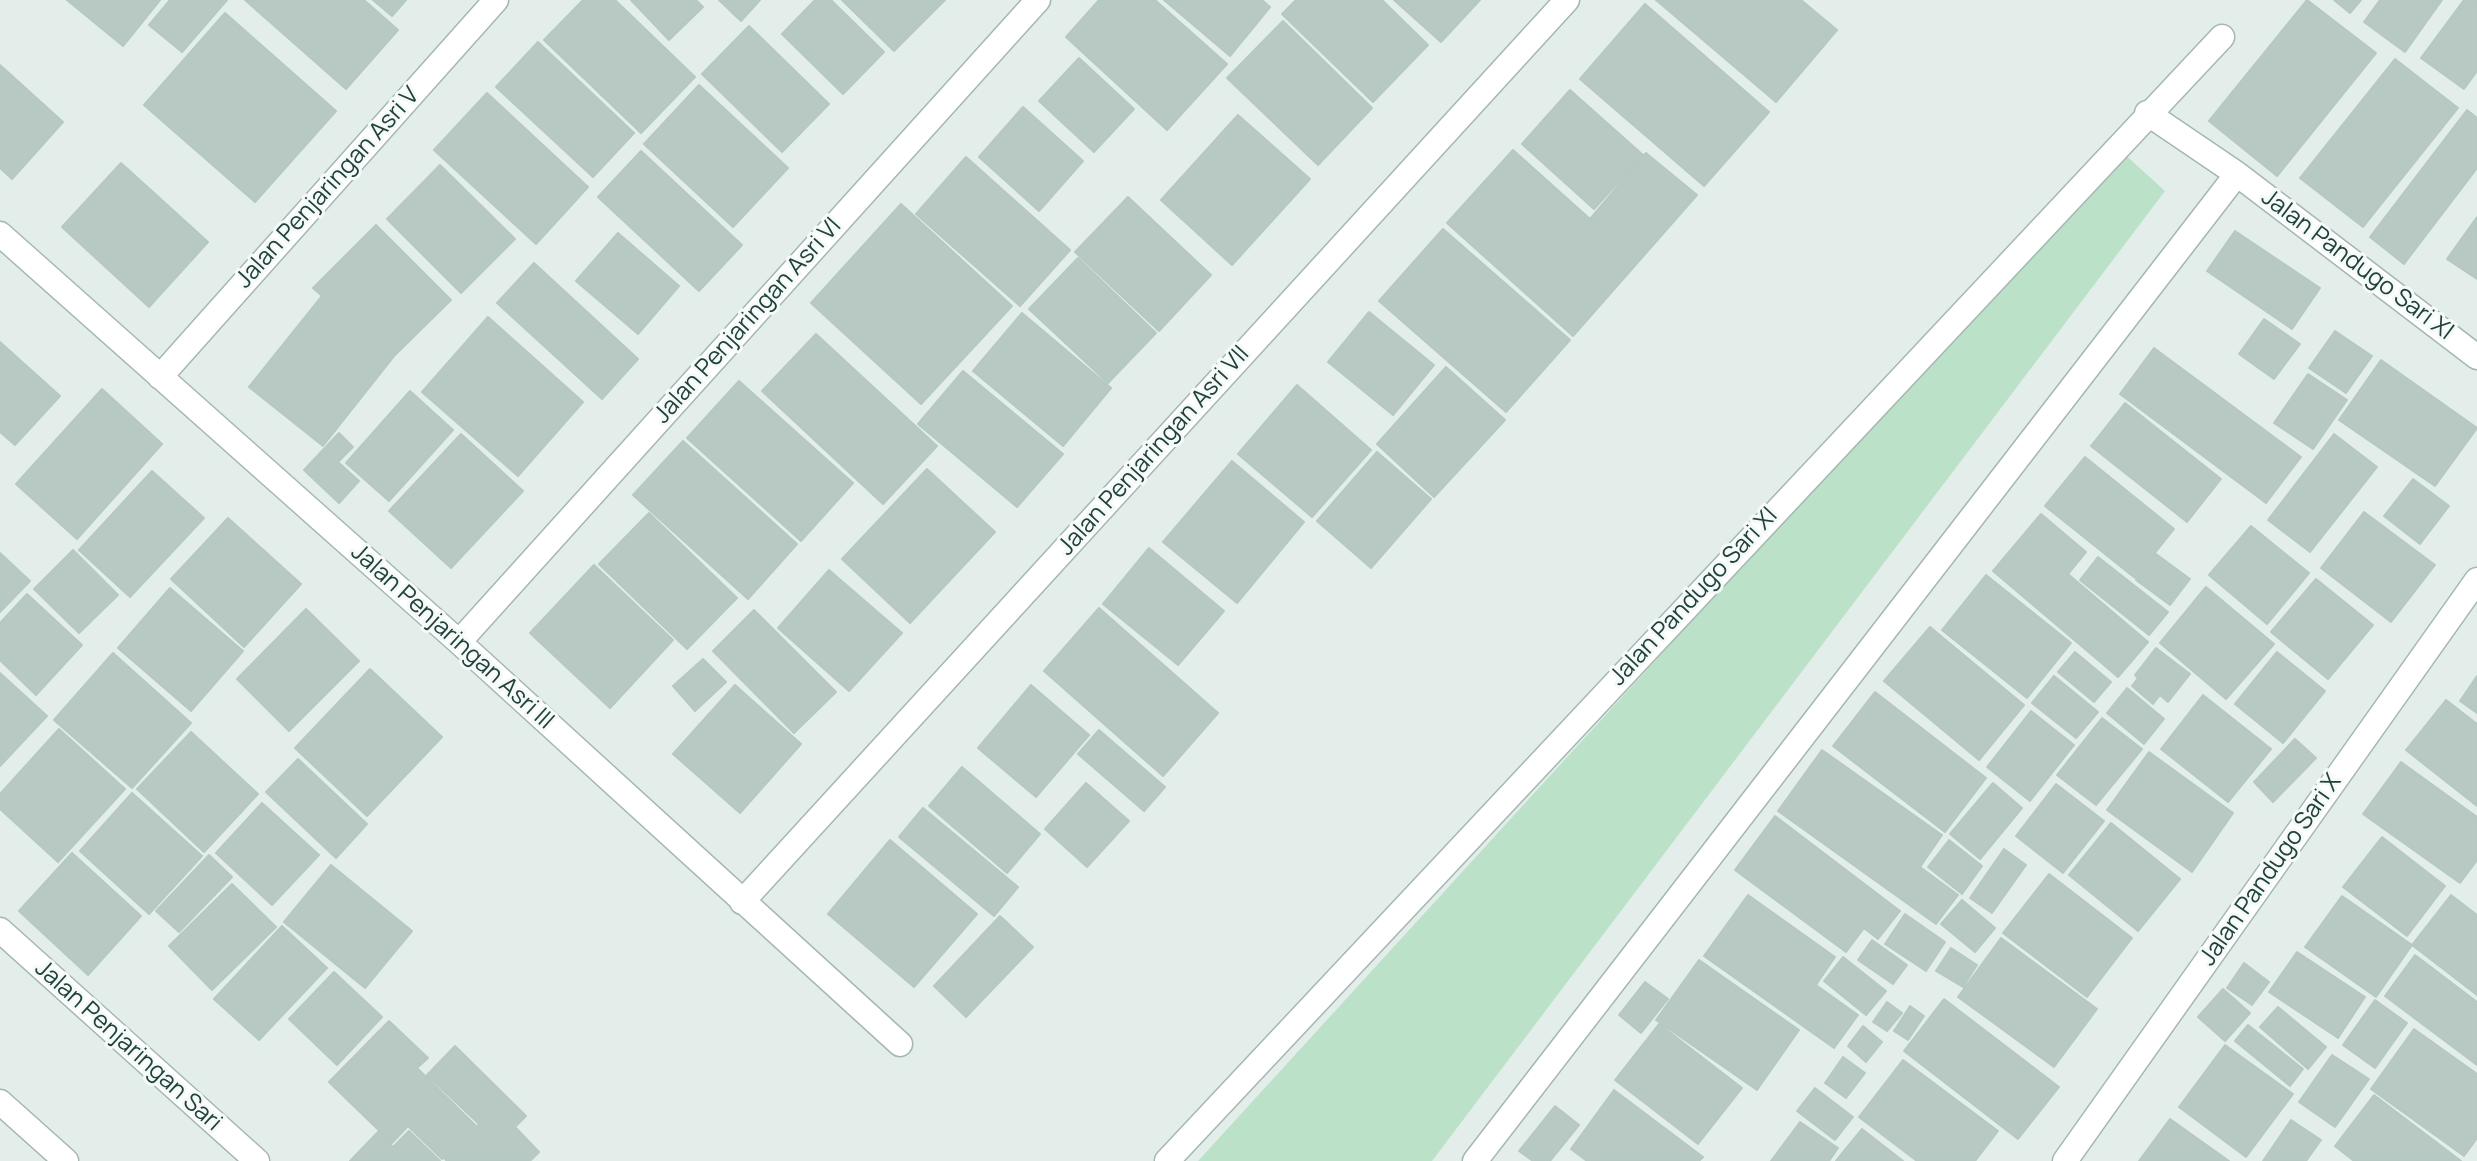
<!DOCTYPE html>
<html>
<head>
<meta charset="utf-8">
<style>
  body { margin:0 }
  canvas { display:block; background:#e3eeea }
</style>
</head>
<body>
<canvas width="2477" height="1161"></canvas>
<script>
const context = document.querySelector('canvas').getContext('2d');
context.lineJoin = 'round';
function fill(path, color) { context.fillStyle = color; context.fill(path, 'evenodd'); }
function strokePath(path, color, width, dash) { context.strokeStyle = color; context.lineWidth = width; context.lineCap = dash ? 'butt' : 'round'; context.setLineDash(dash || []); context.stroke(path); }
function drawText(font, color, halo, rows, align = 'center') {
  context.font = font + ' Manrope,sans-serif'; context.lineWidth = 6; context.setLineDash([]); context.textBaseline = 'middle'; context.strokeStyle = halo; context.fillStyle = color; for (const [text, x, y, turn = 0] of rows) {
    context.save(); context.translate(x, y); context.rotate((+turn || 0) * Math.PI / 180); context.textAlign = isNaN(turn) ? turn : align; if (halo) context.strokeText(text, 0, 0); context.fillText(text, 0, 0); context.restore();
  }
}
fill(new Path2D(`
  M2121 151 2165 191 1432 1161H1198Z`), '#bbe1c8');
const building = new Path2D(`
  M67 0H160L123 46Z
  M170 0H227L182 52 149 25Z
  M245 0H364L398 30 346 89Z
  M373 0H406L392 16Z
  M583 0H615L695 77 641 133 544 40Z
  M631 0H696L703 7 669 40Z
  M719 0H760L741 21Z
  M815 0H831L884 52 843 94 782 34Z
  M842 0H945L894 51Z
  M1099 0H1155L1227 64 1167 130 1066 37Z
  M1164 0H1262L1270 7 1230 56Z
  M1296 0H1382L1428 45 1373 102 1282 14Z
  M1394 0H1480L1441 42Z
  M1656 0H1801L1837 30 1776 102Z
  M2307 0 2376 53 2277 176 2209 121Z
  M2334 0H2361L2350 13Z
  M2380 0H2442L2405 52 2364 22Z
  M2464 0H2477V71L2464 89 2421 58Z
  M1645 4 1769 112 1704 186 1580 79Z
  M225 13 336 111 255 202 144 105Z
  M1283 21 1372 108 1318 165 1227 78Z
  M749 26 829 104 782 152 702 74Z
  M538 42 634 133 593 177 496 87Z
  M1079 58 1134 109 1094 152 1039 101Z
  M2395 59 2458 108 2363 227 2300 178Z
  M0 65 63 122 12 179 0 168Z
  M699 85 788 168 733 227 644 144Z
  M1570 90 1643 155 1594 209 1522 144Z
  M487 93 588 187 536 244 434 150Z
  M1023 107 1083 161 1039 211 979 157Z
  M2467 110 2477 118V168L2404 264 2370 237Z
  M1238 115 1310 179 1232 265 1161 200Z
  M1513 150 1590 219 1646 153 1697 195 1573 336 1447 223Z
  M641 151 742 245 699 291 598 197Z
  M966 157 1070 250 1020 306 916 214Z
  M121 163 208 242 149 307 62 227Z
  M440 165 515 239 461 293 387 219Z
  M1128 197 1211 275 1159 331 1075 252Z
  M901 204 1012 306 921 404 811 303Z
  M2477 217V279L2447 259Z
  M376 225 451 300 395 355 323 446 249 387 322 296 313 288Z
  M1443 229 1570 340 1506 412 1379 301Z
  M2235 231 2320 288 2292 329 2207 271Z
  M618 233 679 286 638 334 576 281Z
  M1078 258 1156 333 1108 383 1029 309Z
  M534 263 638 359 602 399 497 303Z
  M1369 312 1434 365 1393 415 1328 362Z
  M1022 313 1111 388 1063 446 973 371Z
  M488 317 583 402 518 476 422 392Z
  M2264 319 2300 344 2274 379 2239 354Z
  M2335 331 2372 356 2346 393 2309 368Z
  M816 334 937 446 883 504 762 391Z
  M0 342 60 396 15 445 0 432Z
  M2154 348 2301 457 2266 503 2120 394Z
  M2381 360 2477 428 2435 486 2339 420Z
  M1446 367 1505 420 1434 497 1377 444Z
  M963 371 1063 454 1017 507 918 424Z
  M2308 374 2347 400 2313 449 2274 423Z
  M739 381 853 483 801 541 687 438Z
  M1297 385 1371 450 1312 517 1238 454Z
  M102 389 162 444 77 539 16 484Z
  M410 391 453 430 389 501 346 463Z
  M2125 403 2221 479 2187 522 2091 446Z
  M339 433 353 447 338 462 359 481 339 503 304 470Z
  M461 434 523 491 451 568 389 511Z
  M2334 434 2377 467 2310 552 2268 520Z
  M683 441 797 544 748 599 633 495Z
  M1377 452 1431 499 1371 568 1317 521Z
  M2085 457 2174 529 2135 578 2045 506Z
  M1232 461 1304 522 1237 603 1163 542Z
  M927 469 995 532 910 623 842 559Z
  M152 471 204 518 130 597 79 550Z
  M2413 479 2449 506 2420 544 2384 516Z
  M2364 512 2435 565 2391 622 2321 568Z
  M649 513 737 598 687 649 599 564Z
  M2041 514 2086 552 2068 574 2148 642 2118 677 1993 571Z
  M228 518 301 584 244 647 171 579Z
  M2251 526 2309 573 2267 624 2209 575Z
  M1149 548 1224 611 1178 665 1103 604Z
  M73 550 118 595 79 633 34 589Z
  M0 553 30 581 0 612Z
  M2156 554 2190 579 2170 605 2136 580Z
  M2098 557 2168 612 2149 635 2080 580Z
  M594 565 673 640 610 708 530 633Z
  M829 570 902 633 849 691 778 628Z
  M1986 575 2071 643 2027 698 1942 630Z
  M2316 579 2373 625 2328 679 2271 632Z
  M2206 587 2274 644 2226 699 2160 643Z
  M170 588 243 651 191 711 118 648Z
  M27 594 82 645 36 695 0 660V623Z
  M1099 608 1218 713 1163 776 1044 671Z
  M306 609 359 661 289 731 237 679Z
  M754 610 836 692 794 733 713 651Z
  M1930 627 2024 705 1979 760 1884 681Z
  M2156 648 2190 674 2168 702 2160 695 2153 704 2132 686 2138 678 2135 675Z
  M2075 652 2111 682 2094 702 2058 672Z
  M2277 652 2325 691 2283 743 2235 704Z
  M113 653 191 723 132 788 54 720Z
  M703 659 726 682 695 711 673 686Z
  M370 669 442 737 367 816 295 748Z
  M0 673 47 716 0 766Z
  M2054 676 2098 712 2076 738 2032 703Z
  M2477 676V713L2460 701Z
  M735 685 801 744 740 813 673 754Z
  M1031 685 1089 735 1036 797 978 748Z
  M2127 688 2164 719 2144 744 2107 713Z
  M1875 692 1986 778 1945 832 1833 746Z
  M2203 695 2271 749 2228 802 2161 749Z
  M2446 700 2477 724V806L2406 750Z
  M2031 711 2074 745 2030 801 1987 767Z
  M2102 718 2142 749 2096 805 2057 775Z
  M59 729 125 789 58 862 0 809V794Z
  M1099 730 1165 787 1144 811 1078 754Z
  M191 732 258 794 204 852 137 789Z
  M2295 739 2316 758 2273 802 2254 782Z
  M1822 750 1942 835 1920 867 1958 895 1936 924 1778 811Z
  M2149 752 2233 813 2192 872 2107 810Z
  M298 759 367 824 336 858 266 792Z
  M2401 762 2477 817V860L2460 883 2363 814Z
  M962 767 1040 834 1007 873 929 806Z
  M1086 783 1129 821 1087 867 1045 829Z
  M1993 783 2022 808 1980 859 1950 834Z
  M2056 784 2104 821 2063 873 2016 836Z
  M132 793 202 856 149 914 80 851Z
  M262 803 319 855 272 905 216 853Z
  M923 808 1018 887 994 916 899 837Z
  M1775 816 1900 911 1878 939 1864 928 1846 952 1735 870Z
  M2111 823 2180 879 2138 931 2069 875Z
  M2382 837 2445 886 2407 936 2343 887Z
  M890 840 977 914 914 987 828 914Z
  M1949 840 1982 866 1962 894 1928 867Z
  M2004 849 2026 865 1992 913 1970 898Z
  M72 853 141 916 88 975 19 911Z
  M209 855 232 877 179 932 156 911Z
  M331 865 412 931 365 988 284 922Z
  M2049 874 2132 938 2087 997 2003 933Z
  M232 884 276 927 212 990 169 946Z
  M1748 895 1835 957 1816 985 1858 1015 1834 1048 1704 956Z
  M2451 895 2477 915V995L2412 945Z
  M2342 896 2412 945 2376 997 2305 947Z
  M1962 900 1995 928 1975 952 1941 924Z
  M1905 914 1945 942 1926 971 1885 944Z
  M1000 916 1033 947 966 1017 934 986Z
  M282 926 327 968 259 1040 214 999Z
  M2001 938 2097 1009 2054 1067 1958 997Z
  M1872 940 1907 965 1893 984 1858 960Z
  M1951 948 1977 965 1963 987 1936 971Z
  M2297 952 2365 997 2338 1038 2269 992Z
  M2415 955 2477 1002V1065L2385 996Z
  M1843 957 1886 991 1866 1015 1824 981Z
  M1699 960 1799 1030 1757 1090 1656 1020Z
  M2244 963 2269 982 2252 1005 2227 988Z
  M334 972 382 1017 337 1065 289 1019Z
  M1645 982 1668 999 1641 1033 1619 1015Z
  M2223 989 2250 1013 2225 1041 2198 1017Z
  M1944 999 2059 1087 2018 1139 1904 1051Z
  M2375 1000 2407 1023 2375 1068 2343 1045Z
  M1887 1002 1902 1013 1887 1031 1873 1022Z
  M1910 1006 1924 1016 1908 1040 1894 1031Z
  M2278 1007 2326 1047 2308 1069 2260 1027Z
  M389 1021 428 1058 417 1068 475 1125 442 1159 408 1126 392 1143 329 1082Z
  M1659 1024 1742 1088 1698 1144 1615 1080Z
  M2248 1025 2303 1069 2290 1086 2235 1041Z
  M1863 1026 1882 1042 1866 1062 1848 1046Z
  M2414 1029 2477 1074V1138L2464 1156 2371 1089Z
  M2225 1045 2293 1094 2246 1157 2179 1107Z
  M455 1046 526 1116 515 1127 539 1152 530 1161H447L444 1158 479 1124 427 1075Z
  M2332 1055 2369 1079 2335 1127 2299 1102Z
  M1843 1057 1865 1073 1846 1098 1825 1083Z
  M1903 1060 1998 1131 1975 1161H1917L1859 1117Z
  M1815 1088 1853 1117 1835 1140 1797 1111Z
  M1614 1090 1703 1157 1699 1161H1587L1571 1149Z
  M2374 1095 2461 1161H2354L2335 1146Z
  M1555 1106 1579 1125 1550 1161H1533L1519 1151Z
  M2170 1119 2229 1161H2139Z
  M2291 1120 2321 1140 2306 1161H2263Z
  M1800 1122 1838 1148 1829 1161H1771Z
  M1862 1129 1903 1161H1836Z
  M409 1131 440 1161H350L378 1132 393 1147Z`);
fill(building, '#b8c9c4');
strokePath(building, '#b5c9c2', 2);
const minor = new Path2D(`
  M2147 113 2237 174 2477 357
  M0 234 459 642 900 1044
  M160 377 496 0
  M459 642 1038 0
  M742 902 1567 0
  M0 930 257 1161
  M0 1102 66 1161
  M1167 1161 2222 37
  M1475 1161 2237 174
  M2065 1161 2477 580`);
strokePath(minor, '#a5b7b2', 27);
strokePath(minor, '#fff', 24);
drawText('24px', '#21423c', '#f5faf8', [
  ["Jalan Penjaringan Asri V",328,188,-48],
  ["Jalan Pandugo Sari XI",2357,265,37],
  ["Jalan Penjaringan Asri VI",748,321,-48],
  ["Jalan Penjaringan Asri VII",1154,451,-48],
  ["Jalan Pandugo Sari XI",1694,597,-47],
  ["Jalan Penjaringan Asri III",452,637,42],
  ["Jalan Pandugo Sari X",2271,870,-55],
  ["Jalan Penjaringan Sari",128,1046,42]
]);
</script>
</body>
</html>
